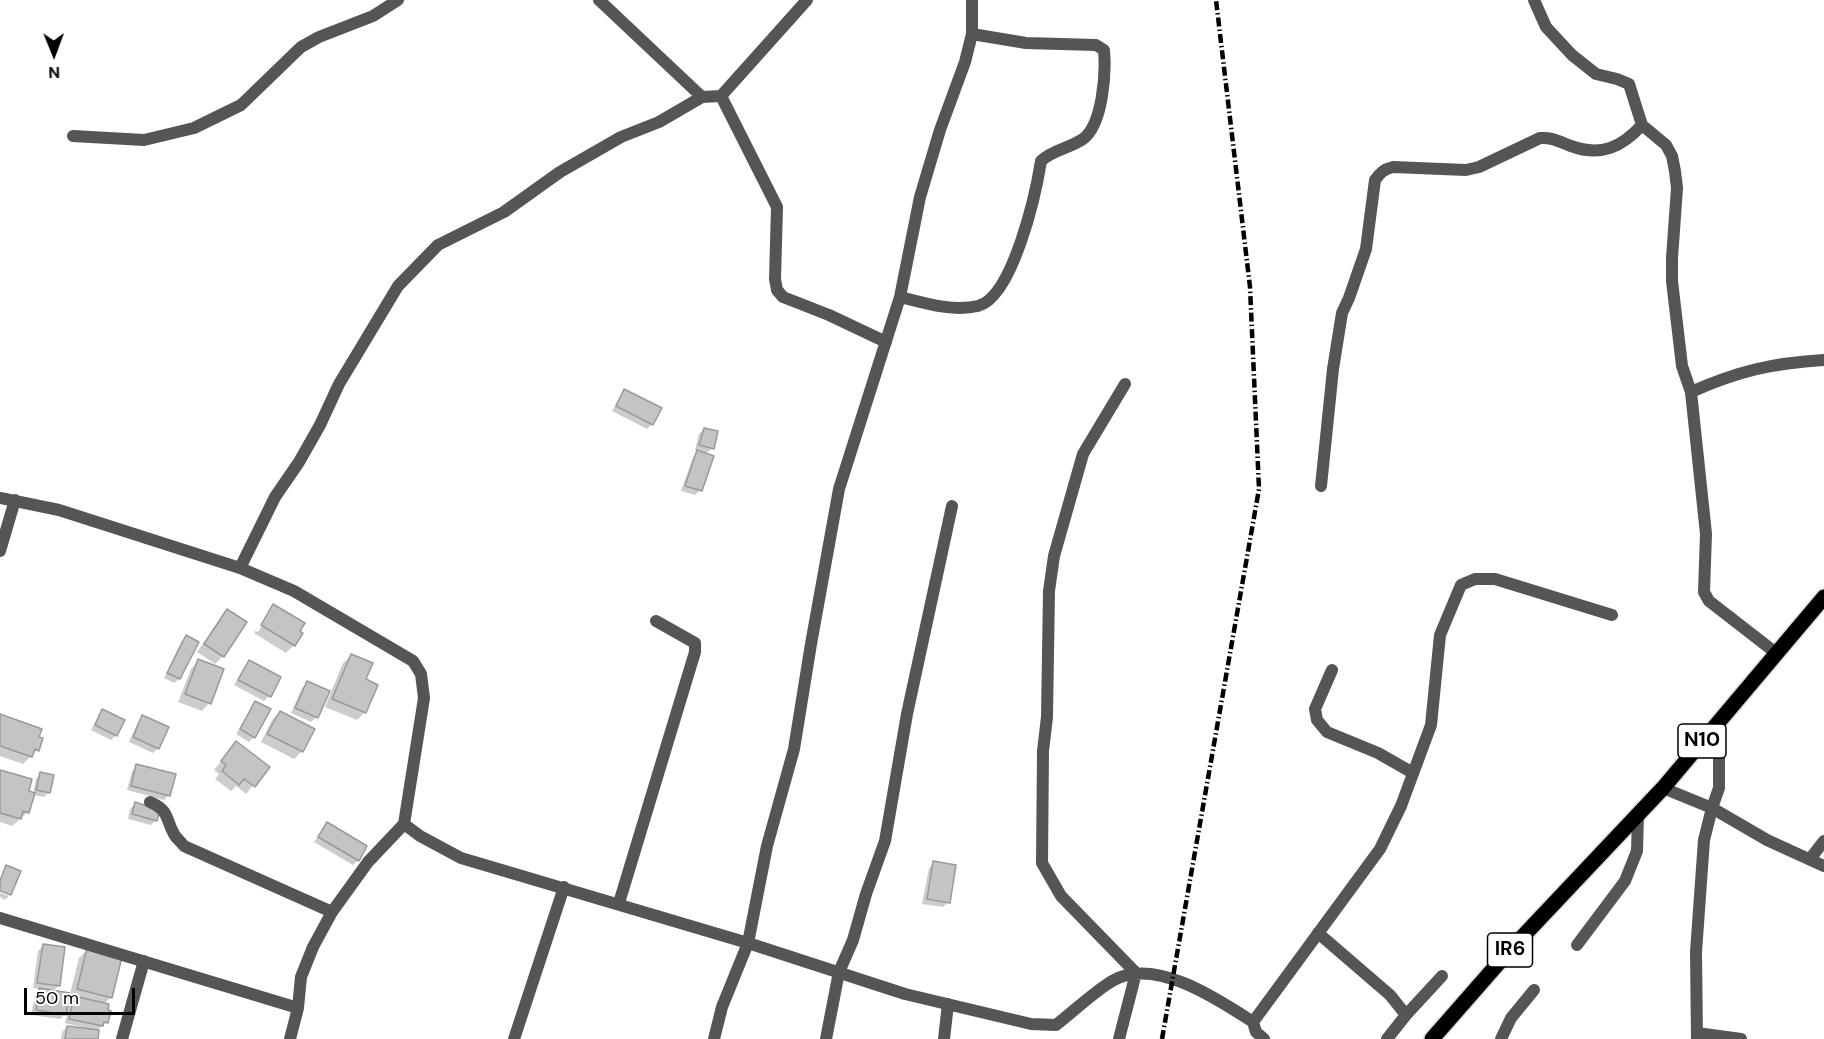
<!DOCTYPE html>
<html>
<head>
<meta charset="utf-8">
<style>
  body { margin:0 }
  #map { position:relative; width:1824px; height:1039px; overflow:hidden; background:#fff; font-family:"DM Sans",sans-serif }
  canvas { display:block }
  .north { position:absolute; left:24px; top:24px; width:60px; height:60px; -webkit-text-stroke:4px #fff; paint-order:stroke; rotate:179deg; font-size:16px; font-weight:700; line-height:24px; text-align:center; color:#000 }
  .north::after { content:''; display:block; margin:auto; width:21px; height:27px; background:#000; clip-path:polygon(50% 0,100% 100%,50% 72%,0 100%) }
  .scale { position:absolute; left:24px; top:988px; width:111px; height:27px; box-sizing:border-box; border:3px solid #000; border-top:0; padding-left:8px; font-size:18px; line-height:21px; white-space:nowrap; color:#000; -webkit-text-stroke:4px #fff; paint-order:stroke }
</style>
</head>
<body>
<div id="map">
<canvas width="1824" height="1039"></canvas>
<div class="north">N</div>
<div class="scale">50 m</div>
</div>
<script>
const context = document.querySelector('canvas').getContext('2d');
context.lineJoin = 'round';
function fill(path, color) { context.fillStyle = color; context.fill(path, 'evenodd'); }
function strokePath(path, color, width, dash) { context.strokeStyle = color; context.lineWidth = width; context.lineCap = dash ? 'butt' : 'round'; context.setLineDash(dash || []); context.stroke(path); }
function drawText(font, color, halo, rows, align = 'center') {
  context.font = font + ' "DM Sans",sans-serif'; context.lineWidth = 5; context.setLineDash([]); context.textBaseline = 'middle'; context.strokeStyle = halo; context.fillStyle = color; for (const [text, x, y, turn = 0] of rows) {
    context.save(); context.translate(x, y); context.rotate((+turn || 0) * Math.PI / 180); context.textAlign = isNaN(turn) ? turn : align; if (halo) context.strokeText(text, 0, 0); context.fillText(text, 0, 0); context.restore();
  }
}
fill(new Path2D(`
  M625 391 652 424 647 429 612 411 620 396Z
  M704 429 712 448 706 454 700 490 695 495 681 491 693 457 699 451 695 450 699 434Z
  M274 606 294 645 286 653 254 633 266 613 255 631 258 632 270 612H267Z
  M227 611 223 656 215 664 197 652 220 619Z
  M186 637 179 679 174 683 164 678 181 642Z
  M351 656 364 680 365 712 357 720 325 707 343 663Z
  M198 661 209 703 202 711 178 702 191 669Z
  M249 662 279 678 269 696 264 701 234 685 244 667Z
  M307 683 316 717 311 722 291 713 302 688Z
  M256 703 254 737 249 742 236 734 251 708Z
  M103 711 116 735 111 740 91 730 98 716Z
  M280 712 313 729 301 752 294 759 261 742 272 720Z
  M0 716 37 738V750L23 764 0 756Z
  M143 717 158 748 153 753 129 742 138 722Z
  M236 743 268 767 246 794 236 786 231 791 215 779 219 774 214 770Z
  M137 766 169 795 164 800 127 790 132 771Z
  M0 772 27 792 33 794 36 779 41 774 49 792 44 797 33 795 28 812 12 826 0 822Z
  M135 804 156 820 151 825 128 819 130 809Z
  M327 824 358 860 353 865 314 842Z
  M934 863 948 902 943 907 922 904 929 868Z
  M0 893 9 896 5 900 0 897Z
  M43 946 58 986 52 992 70 994 79 958 87 950 111 997 104 1004 107 1022 96 1031 97 1039H61L62 1032 67 1027 81 1029V1027L65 1023 68 1011 60 1019 31 1015 35 995 41 989 33 988 38 951ZM68 997 74 998 67 1006Z`), '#0003');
const building = new Path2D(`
  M624 389 662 408 653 425 616 406Z
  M704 428 718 431 714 449 699 445Z
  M697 450 714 456 702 491 685 486Z
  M273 604 305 623 300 631 303 633 295 646 261 625Z
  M227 609 247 622 224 657 204 644Z
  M186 635 199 642 180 679 167 673Z
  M351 654 373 663 366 679 378 685 366 713 332 699Z
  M198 659 224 669 211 704 185 694Z
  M249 660 281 677 271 697 238 680Z
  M307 681 330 691 318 718 295 708Z
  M255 701 271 709 255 738 240 729Z
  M102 709 125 720 117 736 95 725Z
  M280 711 315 729 303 752 267 734Z
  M0 714 42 729 39 737 43 738 39 751 35 749 32 757 0 746Z
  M142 715 169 727 159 749 133 737Z
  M236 741 270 767 255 787 244 779 239 785 222 771 226 765 221 761Z
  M136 764 176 774 170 796 131 786Z
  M0 770 32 779 29 791 35 793 29 813 23 811 21 819 0 813Z
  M40 772 54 775 50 793 36 790Z
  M135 802 160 810 157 821 132 814Z
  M327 822 367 846 359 861 318 837Z
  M933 861 956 865 950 903 927 899Z
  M6 865 21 871 11 895 0 891V881Z
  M43 944 65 947 60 986 37 983Z
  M87 948 122 957 112 998 77 989Z
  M39 988 70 993 66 1015 36 1010Z
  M74 996 109 1004 108 1010 111 1011 108 1023 104 1022 103 1026 69 1019Z
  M67 1026 99 1030 98 1039H65Z`);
fill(building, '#c4c4c4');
strokePath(building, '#999', 1.5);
const primary = new Path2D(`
  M1432 1039 1510 950 1663 788 1824 597`);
strokePath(primary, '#dbdbdb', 18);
strokePath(new Path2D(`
  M599 0 702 97
  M1534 0 1546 27 1572 55 1596 74 1617 79 1629 84 1642 125 1666 145 1672 156 1675 171 1677 188 1672 258V281L1682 366 1691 392 1706 534 1704 592 1709 601 1776 653
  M721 96 807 0
  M73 136 144 140 194 128 241 105 301 47 319 37 373 16 398 0
  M900 297C924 303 953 312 978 306 1013 297 1036 193 1041 161 1052 150 1070 148 1083 139 1103 124 1106 73 1104 50L1096 45 1026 43 972 34
  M1691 392C1738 371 1773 363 1824 360
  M1321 486 1333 369 1342 313 1349 298 1366 249 1375 180C1380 173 1384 169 1393 167L1466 170 1479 167 1540 138C1552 137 1560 142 1571 146 1601 157 1622 147 1642 125
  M0 498 59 510 240 568 294 591 413 661 421 674 424 698 404 824 368 862 332 912 313 947 301 977 298 1008 290 1039
  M0 551 15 500
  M240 568 275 497 299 462 320 425 339 384 398 286 438 245 504 212 560 172 621 137 659 122 702 97 721 96 777 207 775 279 777 290 783 297 829 315 886 342
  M1332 670 1315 709 1317 720 1327 732 1378 753 1413 773
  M1663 788 1712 808 1767 840 1824 866
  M150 802C170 811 165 818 174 834 176 838 181 842 184 846L332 912
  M404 824 420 836 461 858 748 943 905 994 1031 1024 1056 1025C1073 1012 1097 989 1114 980 1156 957 1219 1000 1253 1022
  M1810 859 1824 841
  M619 903 695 652V643L656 621
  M0 918 298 1008
  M1318 933 1390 995 1406 1015 1387 1039
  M1577 945 1625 881 1637 851 1638 815
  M1406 1015 1442 976
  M1697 1033 1741 1039
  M122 1039 144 961
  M514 1039 564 887
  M714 1039 722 1007 748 943 767 846 794 749 811 644 839 489 900 297 920 197 940 130 965 62 972 34V0
  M826 1039 839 972 853 940 866 894 885 841 907 714 952 506
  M944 1039 948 1004
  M1119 1039 1136 973 1061 896 1042 863 1043 751 1047 717 1049 591 1054 556 1083 454 1125 384
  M1264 1039 1256 1032 1253 1022 1380 849 1401 806 1431 725 1440 635 1461 585 1475 579H1495L1612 615
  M1501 1039 1511 1018 1534 990
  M1697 1039 1696 952 1704 840 1712 808 1719 788V755L1707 734`), '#555', 12);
strokePath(primary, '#000', 15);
strokePath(new Path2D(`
  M1162 1039 1259 489 1250 287 1216 0`), '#000', 4.5, [9, 3, 1.5, 3]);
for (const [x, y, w] of [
  [1702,741,48],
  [1510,950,45]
]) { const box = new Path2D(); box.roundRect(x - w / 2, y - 17, w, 34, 4.5); context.fillStyle = '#fff'; context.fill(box); strokePath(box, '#000', 1.5); }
drawText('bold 20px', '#000', null, [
  ["N10",1702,741],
  ["IR6",1510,950]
]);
</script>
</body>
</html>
